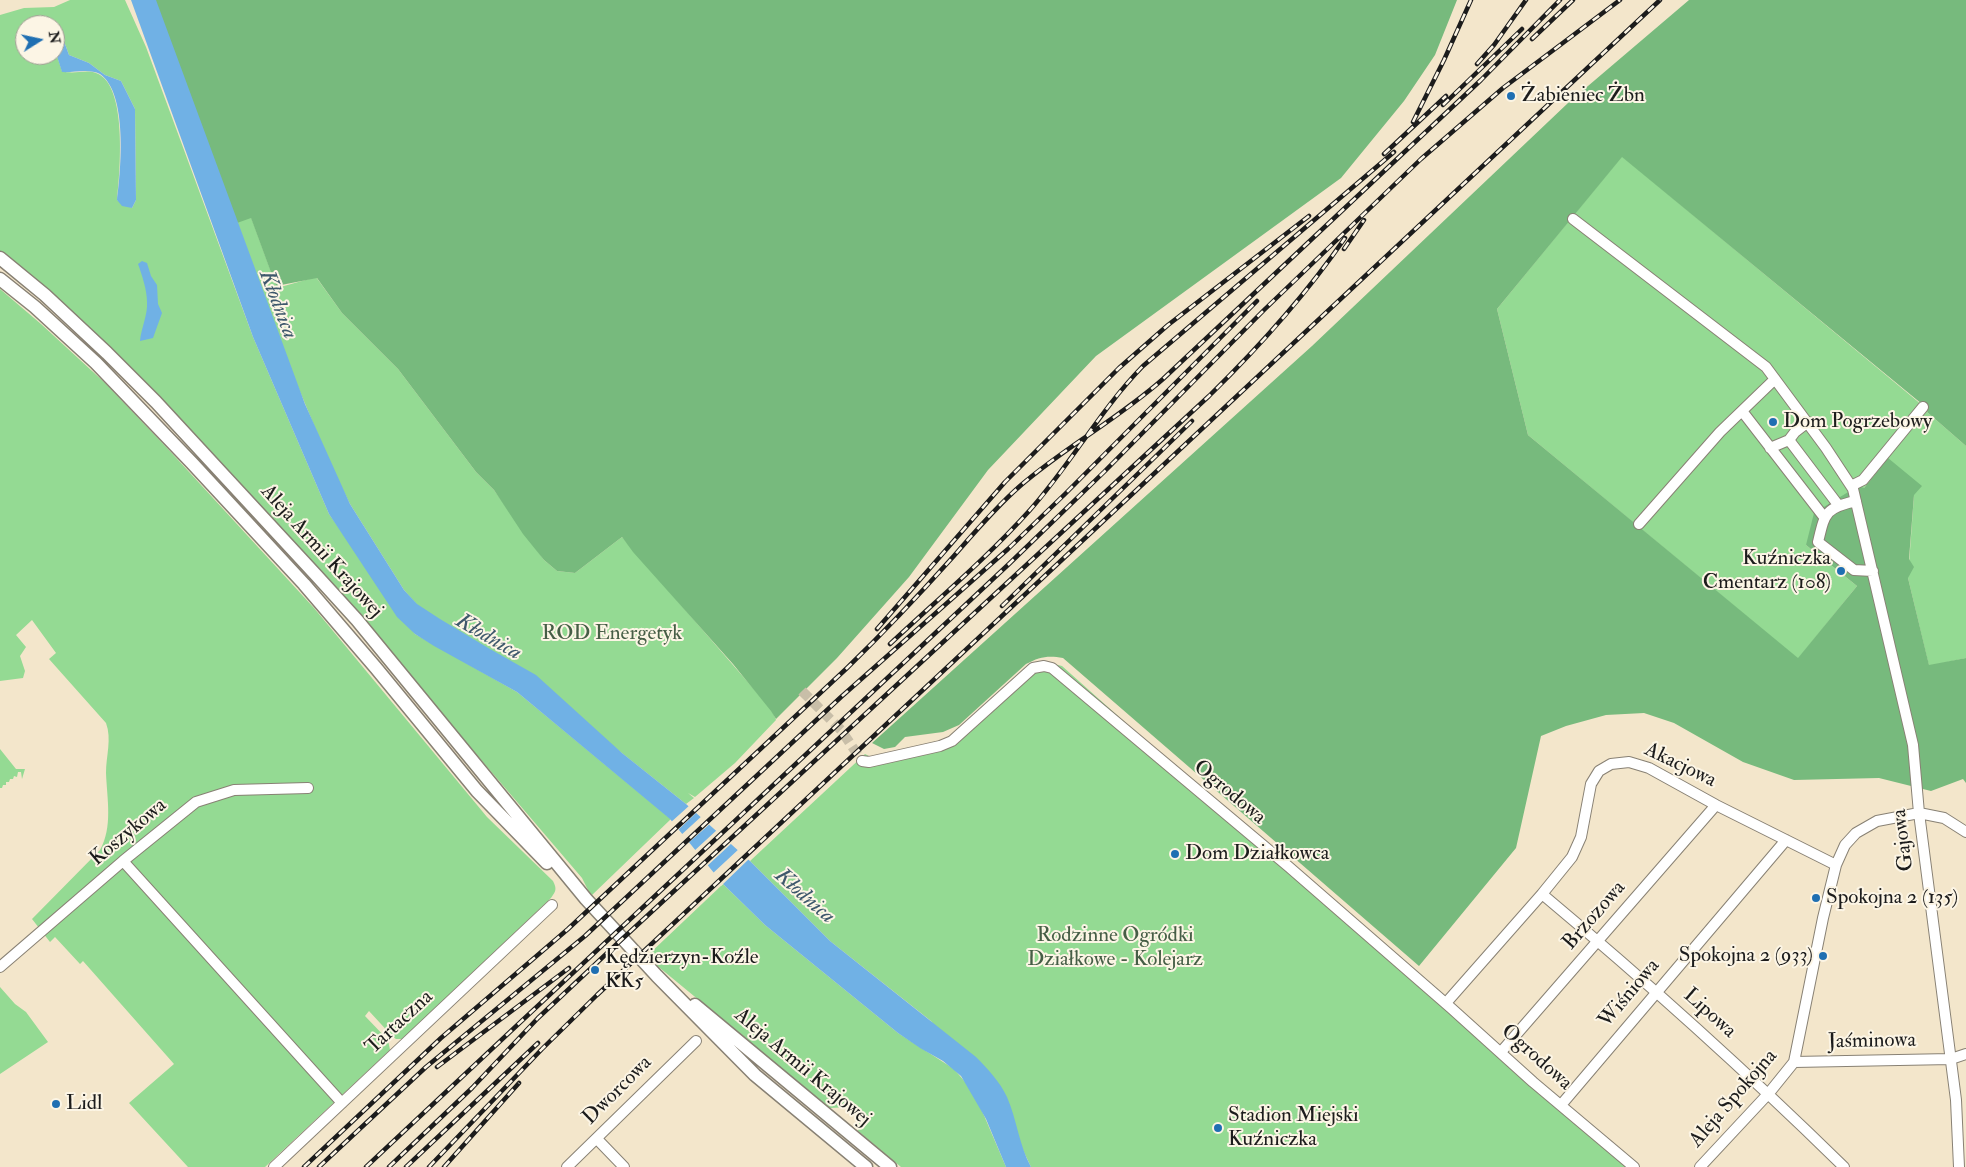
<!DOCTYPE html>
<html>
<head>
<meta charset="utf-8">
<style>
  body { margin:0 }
  #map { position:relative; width:1966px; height:1167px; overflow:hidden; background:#f3e6cb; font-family:"IM FELL Double Pica",serif }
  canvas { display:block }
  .north { position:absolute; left:15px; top:15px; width:50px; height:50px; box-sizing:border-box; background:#fcf5e5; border:1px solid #a29e95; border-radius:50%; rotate:80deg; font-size:14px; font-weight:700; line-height:20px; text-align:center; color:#1c1c1c }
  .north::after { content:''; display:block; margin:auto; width:18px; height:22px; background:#1f6fb2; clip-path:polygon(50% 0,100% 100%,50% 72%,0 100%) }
</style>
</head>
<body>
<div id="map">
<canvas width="1966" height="1167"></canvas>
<div class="north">N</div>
</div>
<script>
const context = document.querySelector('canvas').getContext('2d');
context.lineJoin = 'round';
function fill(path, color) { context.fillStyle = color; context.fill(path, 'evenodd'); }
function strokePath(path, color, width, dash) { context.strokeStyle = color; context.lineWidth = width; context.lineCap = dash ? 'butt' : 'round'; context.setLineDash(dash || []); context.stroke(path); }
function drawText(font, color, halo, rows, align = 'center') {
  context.font = font + ' "IM FELL Double Pica",serif'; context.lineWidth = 4; context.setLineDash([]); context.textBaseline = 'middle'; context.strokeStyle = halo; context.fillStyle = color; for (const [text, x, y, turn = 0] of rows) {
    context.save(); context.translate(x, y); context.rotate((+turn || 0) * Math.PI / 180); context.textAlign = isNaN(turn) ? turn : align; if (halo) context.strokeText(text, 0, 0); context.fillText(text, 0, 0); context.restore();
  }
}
fill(new Path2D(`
  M70 0H125L146 47 253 337 329 514 415 634 517 692 671 819 591 896 582 878 336 590 0 252V15L24 8 54 7ZM25 25H55V36L61 33 69 55 89 63 105 75 121 81 135 109 136 200 132 208 117 200C120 173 128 84 96 73 85 69 74 75 62 71L55 50V55H25Z
  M1622 156 1928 410 1927 412 1966 446V658L1929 666 1908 578 1914 495 1888 459 1864 488 1806 545 1857 586 1798 659 1528 435 1497 309Z
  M251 217 277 288 316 277 342 313 398 369 476 472 494 490 544 560 557 571 575 573 622 537 772 710 776 720 735 763 695 797 688 793 694 798 686 804 584 723 427 616 404 590 350 504 331 466 291 370 237 222Z
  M0 289 41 324 104 382 168 449 314 608 487 817 553 881C557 889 556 891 551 898L403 1039H396L392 1036 369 1011 365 1016 388 1040 390 1050 265 1167H188L129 1103 174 1064 83 961 80 964 55 937 50 942 32 919 100 850C113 827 107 799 106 773 106 756 112 739 106 723L49 659 56 653 32 620 16 635 26 647 20 656 25 671 23 678 0 681Z
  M1050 663 1062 666 1184 775 1636 1167H1031L1023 1150 931 1021 830 941 750 861 865 754 873 758 954 741 1026 676Z
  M0 749 16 769H25L22 779 21 772H18L17 777 14 776 13 779H10L9 782H6V785H3L2 788H0Z
  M723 884 765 925 898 1033 954 1069 966 1083 980 1106 1006 1167H901L858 1131 859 1115 849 1107 830 1108 649 959 647 956Z
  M0 987 15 1004 26 1012 48 1042 0 1074Z`), '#94da93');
fill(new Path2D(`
  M153 0H1457L1435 55 1404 101 1341 178 1096 356 988 470 909 577 837 658 776 719 771 711 733 664 633 552 622 537 575 573 557 571 544 560 523 534 494 490 476 472 398 369 342 313 317 278 276 286 251 218 237 223Z
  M1689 0H1966V446L1927 412 1928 409 1622 157 1497 309 1528 435 1798 658 1857 586 1806 545 1814 513 1858 486 1864 488 1888 458 1922 486 1914 495 1909 559 1914 567 1908 578 1929 665 1966 658V783L1963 779 1931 791 1879 778 1794 780 1743 762 1674 723 1644 713 1606 715 1566 726 1541 736 1516 848 1419 966 1063 658C1048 655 1039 657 1026 664L959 725 943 732 905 737 895 747 884 749 872 743 1312 346 1568 103Z`), '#77ba7d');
fill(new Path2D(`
  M131 0H156L305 404 350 504 404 590 417 604 440 619 490 649 536 675 622 753 686 804 750 861 830 941 976 1057C988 1069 1000 1082 1007 1097 1017 1120 1019 1145 1031 1167H1006L986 1119 961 1076 943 1061 920 1048 898 1033 765 925 723 884 670 819 517 692 434 646 415 634 397 617 329 514 253 337Z
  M61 33 69 55 89 63 105 75 121 81 135 109 136 200 132 208 122 206 117 200C121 170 128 93 100 74 89 68 73 73 62 72L55 50V34Z
  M142 261 147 263 151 276 157 285 158 304 162 313 153 338 140 341C141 329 148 314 147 302 147 290 142 275 138 264Z`), '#70b1e5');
fill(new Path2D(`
  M690 805 698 811 677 831 670 823Z
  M703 815 711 823 687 844 680 836Z
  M718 829 733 842 706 867 693 852Z
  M740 848 750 858 721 886 712 874Z`), '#f3e6cb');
strokePath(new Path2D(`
  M802 691 841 730 862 761`), '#c8bea8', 10, [10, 5]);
const minor = new Path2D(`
  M1573 219 1766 367 1826 448 1853 489 1913 745 1919 813 1956 1100 1959 1167
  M1742 411 1824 517
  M1789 440 1839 506
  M1770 448 1789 440 1795 432 1808 422
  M1851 486 1863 480 1923 407
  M1856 501C1825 508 1825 513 1818 542L1854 570 1873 571
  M1639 524 1720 432 1775 379
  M862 761 869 762 940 746 952 741 1033 668 1044 666 1052 668 1289 867 1451 1008 1533 1082 1634 1167
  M123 861 342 1103
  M1542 894C1646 981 1747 1072 1844 1167
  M0 967 123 861 196 802 234 790 308 788
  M1446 1003 1542 894 1572 857 1581 837 1591 784 1599 771 1611 764 1629 762 1649 768 1716 805 1836 865
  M1501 1052 1716 805
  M1794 1062 1951 1059 1966 1054
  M1561 1105 1786 840
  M597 1139 624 1167
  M274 1167 552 905
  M567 1167 696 1041
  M1700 1167 1769 1093 1794 1062 1823 918 1836 865 1845 845 1856 833 1877 821 1919 813 1944 818 1966 832`);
const major = new Path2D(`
  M0 258 45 295 107 353 156 402 316 575 357 620 586 899 657 976 755 1075 866 1167
  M0 279 35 307 96 363 192 463 304 584 376 668 477 791 547 863
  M695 1005 890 1167`);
strokePath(minor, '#888174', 12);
strokePath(major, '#888174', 15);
strokePath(minor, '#fff', 10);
strokePath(major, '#fff', 12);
const rail = new Path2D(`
  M1532 39 1573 0
  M1477 64 1494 45 1526 0
  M1443 105 1522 29
  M1413 122 1444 60 1471 0
  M1384 154 1446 96
  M1344 249 1364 220
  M1002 606 1192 421
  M877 629 1005 482 1119 368 1168 325 1309 216
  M890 644C937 600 987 558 1030 510 1071 464 1100 410 1143 366L1394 152
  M437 1067 569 968
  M304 1167 441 1038 568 929 847 668C883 633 918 596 952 558 974 533 995 508 1020 486 1065 447 1118 419 1163 379L1481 80 1560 0
  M319 1167 426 1067 585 936 841 697 1008 549 1065 494 1257 301
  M366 1167 1010 563 1104 472 1264 310 1421 159 1503 88 1620 0
  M389 1167 472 1088 538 1018 620 941 1209 396C1259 347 1305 296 1345 238
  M406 1167 538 1043
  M429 1167 542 1049 597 995 1660 0
  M444 1167 519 1083`);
strokePath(rail, '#1c1c1c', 4.5);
strokePath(rail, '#fcf5e5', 2.5, [8]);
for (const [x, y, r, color] of [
  [1511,96,5,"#1f6fb2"],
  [1773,422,5,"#1f6fb2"],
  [1841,571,5,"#1f6fb2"],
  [1175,854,5,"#1f6fb2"],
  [1816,898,5,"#1f6fb2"],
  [1823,956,5,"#1f6fb2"],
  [595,970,5,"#1f6fb2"],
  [56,1104,5,"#1f6fb2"],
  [1218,1128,5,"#1f6fb2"]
]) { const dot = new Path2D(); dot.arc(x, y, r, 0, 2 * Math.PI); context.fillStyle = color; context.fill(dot); strokePath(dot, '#fcf5e5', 2); }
drawText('21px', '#1c1c1c', '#fcf5e5', [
  ["Żabieniec Żbn",1521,96],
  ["Dom Pogrzebowy",1783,422],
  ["Kuźniczka",1831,559,"right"],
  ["Cmentarz (108)",1831,583,"right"],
  ["Dom Działkowca",1185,854],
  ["Spokojna 2 (135)",1826,898],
  ["Spokojna 2 (933)",1813,956,"right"],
  ["Kędzierzyn-Koźle",605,958],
  ["KK5",605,982],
  ["Lidl",66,1104],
  ["Stadion Miejski",1228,1116],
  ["Kuźniczka",1228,1140]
], 'left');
drawText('21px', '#1c1c1c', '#fcf5e5', [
  ["Aleja Armii Krajowej",321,552,48],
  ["Akacjowa",1680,766,26],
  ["Ogrodowa",1229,793,40],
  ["Koszykowa",129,833,-40],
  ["Gajowa",1904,840,-97],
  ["Brzozowa",1595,916,-49],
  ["Wiśniowa",1630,994,-50],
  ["Lipowa",1709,1014,42],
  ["Tartaczna",400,1023,-43],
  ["Jaśminowa",1872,1042,-1],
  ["Ogrodowa",1536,1058,42],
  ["Aleja Armii Krajowej",802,1068,40],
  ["Dworcowa",618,1091,-45],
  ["Aleja Spokojna",1734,1099,-49]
]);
drawText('21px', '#465e46', '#fcf5e5', [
  ["ROD Energetyk",612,634],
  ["Rodzinne Ogródki",1115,936],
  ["Działkowe - Kolejarz",1115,960]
]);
drawText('italic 22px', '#3e586c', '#fcf5e5', [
  ["Kłodnica",277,305,69],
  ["Kłodnica",488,638,30],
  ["Kłodnica",804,897,41]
]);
</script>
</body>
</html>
